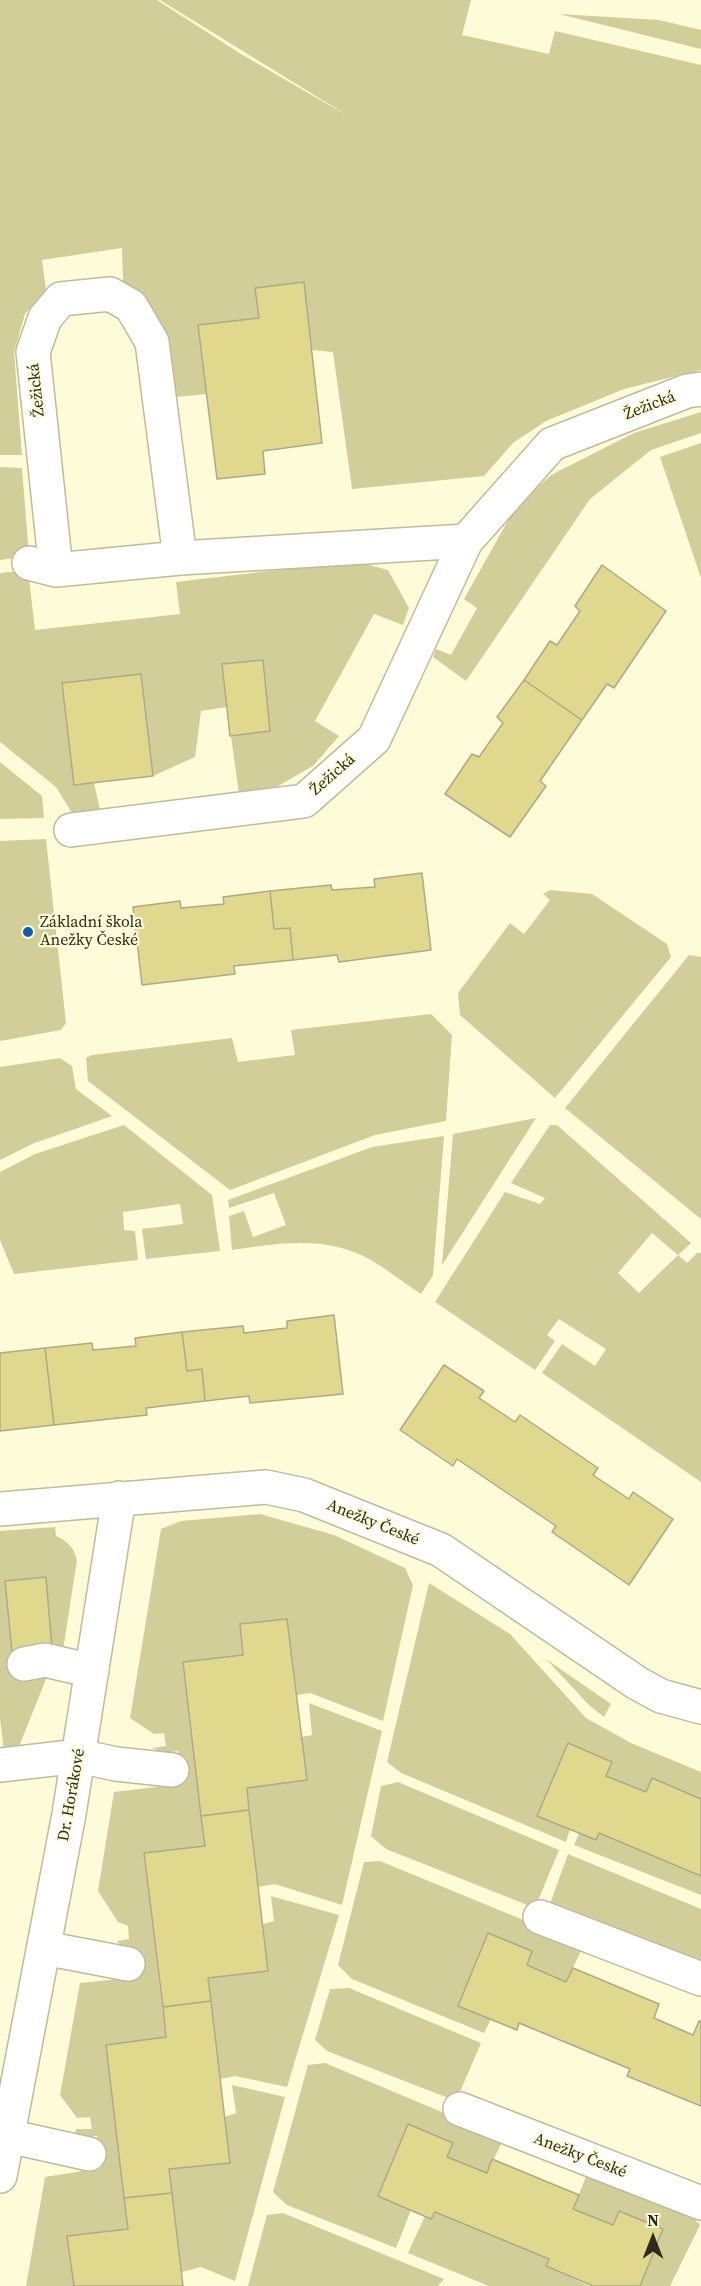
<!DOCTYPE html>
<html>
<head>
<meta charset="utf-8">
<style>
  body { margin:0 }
  #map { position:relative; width:701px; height:2286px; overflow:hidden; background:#fefbd9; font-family:"Source Serif 4",serif }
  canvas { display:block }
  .north { position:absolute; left:623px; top:2208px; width:60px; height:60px; -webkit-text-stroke:4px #fefbd9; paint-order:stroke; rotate:0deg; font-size:16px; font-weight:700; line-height:24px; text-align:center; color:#2c2b1e }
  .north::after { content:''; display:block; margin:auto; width:21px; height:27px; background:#2c2b1e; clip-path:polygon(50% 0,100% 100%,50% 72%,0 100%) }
</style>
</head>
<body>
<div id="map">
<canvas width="701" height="2286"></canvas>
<div class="north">N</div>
</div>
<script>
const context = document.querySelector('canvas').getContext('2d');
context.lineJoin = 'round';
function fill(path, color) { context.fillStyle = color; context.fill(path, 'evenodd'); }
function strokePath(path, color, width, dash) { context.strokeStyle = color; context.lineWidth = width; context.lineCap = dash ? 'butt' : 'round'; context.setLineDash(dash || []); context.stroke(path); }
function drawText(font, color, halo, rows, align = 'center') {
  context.font = font + ' "Source Serif 4",serif'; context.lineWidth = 4.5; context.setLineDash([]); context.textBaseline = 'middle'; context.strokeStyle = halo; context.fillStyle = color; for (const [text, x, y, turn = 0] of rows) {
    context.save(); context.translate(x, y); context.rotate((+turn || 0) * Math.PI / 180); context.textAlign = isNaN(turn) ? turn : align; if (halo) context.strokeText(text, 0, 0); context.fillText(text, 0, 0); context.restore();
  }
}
fill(new Path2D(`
  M0 0H157L241 54 353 119 160 0H471L462 35 549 54 555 31 701 65V370L624 389 546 421 513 443 484 476 352 489 333 352 312 350 303 282 255 288 259 318 207 394 176 397 169 338 143 294 123 281 122 248 42 260 46 290 25 314 14 352 22 455H0Z
  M559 14 659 20 701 30V49Z
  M701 412V433L651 450 590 499 466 681 433 657 436 649 451 655 477 608 464 599 515 508 551 475 634 433Z
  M701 443V578L660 457Z
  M0 467 22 468 29 556 0 560Z
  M354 561 388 570 409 608 403 625 374 614 315 721 339 736 313 766 278 786 239 794 227 707 201 711 195 757 153 776 141 674 62 683 74 785 94 783 101 814 75 818 56 787 0 742V573L28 570 35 630 180 614 176 582Z
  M0 762 42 796 44 818 0 819Z
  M46 839 66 1023 61 1030 0 1041V841Z
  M550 890 592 894 667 944 671 957 555 1098 460 1015 458 993 510 923 524 934 550 900 543 894Z
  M689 955 701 957V1219L565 1108Z
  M431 1014 452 1035 446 1121 375 1135 230 1190 88 1081 86 1058 92 1055 232 1038 238 1062 295 1055 291 1030Z
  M60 1058 72 1066 76 1089 112 1116 32 1144 0 1160V1067Z
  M536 1118 442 1265 453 1134Z
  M124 1125 212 1195 220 1251 146 1259 142 1229 183 1224 180 1204 123 1212 124 1230 135 1231 138 1260 14 1274 0 1240V1172L35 1154Z
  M550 1125H557L691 1243 678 1255 687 1263 697 1253H701V1482L542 1373 562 1344 595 1366 606 1349 559 1319 547 1335 555 1341 535 1370 435 1302 505 1192 540 1204 545 1198 511 1183ZM652 1233 678 1255 639 1293 618 1273Z
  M444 1136 433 1275 421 1294C404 1283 388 1270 371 1260 327 1235 280 1243 232 1250L229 1216 244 1211 253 1237 286 1225 274 1193 229 1208 228 1200 372 1147Z
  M260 1514 334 1535 405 1568 413 1585 383 1721 310 1693 297 1695 287 1619 240 1625 243 1655 183 1662 205 1846 144 1854 166 2037 106 2045 128 2229 67 2236 74 2286H26L45 2177 101 2168 97 2136 74 2138 76 2129H92L90 2117 77 2118 60 2095 80 1983 138 1977 135 1950 125 1951 117 1941 129 1939 128 1926 118 1922 98 1891 114 1792 181 1784 178 1751 165 1753 152 1748 166 1746 164 1733 154 1734 130 1718 161 1529 181 1521Z
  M55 1527 56 1536C68 1541 74 1548 77 1560L63 1650 52 1648 46 1577 5 1582 14 1675 48 1674 20 1744 13 1752H4L0 1718V1531Z
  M429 1583 510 1634 586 1718 631 1743 701 1772V1799L652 1779 646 1792 606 1776 612 1762 570 1829 566 1842 401 1773 387 1762Z
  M546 1659 611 1704 604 1717 590 1706Z
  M309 1703 382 1731 342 1905 275 1884 258 1887 247 1788 307 1780 302 1737 312 1735Z
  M398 1782 559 1850 535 1908 386 1849 371 1836 381 1786Z
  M579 1833 595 1840 599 1833 701 1876V1895L574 1845Z
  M568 1854 701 1909V1966L547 1912Z
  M380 1861 584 1945 566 1982 527 1965 532 1951 488 1933 458 2005 491 2019 484 2033 352 1979 338 1965 364 1862Z
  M271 1896 339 1915 287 2087 235 2076 220 2079 208 1978 268 1971 263 1924 274 1921Z
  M349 1988 481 2043 456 2101 327 2051 315 2040 330 1989Z
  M325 2063 504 2138 487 2173 447 2157 452 2143 408 2124 378 2196 411 2210 396 2248 287 2205 273 2192 308 2065Z
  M232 2085 285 2097 235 2281 201 2267 182 2272 169 2169 229 2163 224 2117 236 2113Z
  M589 2169 682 2207 700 2225 670 2286H640L663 2229 619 2211 613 2225 573 2209Z
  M435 2212 549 2259 547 2266 589 2286H489L408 2253 425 2216 431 2219Z
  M283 2213 444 2279 438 2286H248L267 2215Z`), '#d2ce9a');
const building = new Path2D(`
  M304 282 322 443 263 451 265 474 217 479 198 325 259 318 255 288Z
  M602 565 666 611 614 688 607 684 582 720 524 680 550 641 557 645 580 611 575 606Z
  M263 660 270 731 230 736 222 664Z
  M141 674 153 776 74 785 62 683Z
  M524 680 582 720 540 781 546 786 510 837 445 794 472 754 479 757 503 723 497 717Z
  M422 873 431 950 339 962 337 955 293 960 290 928 274 929 270 891 331 885 332 890 375 887 374 879Z
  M270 891 274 929 290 928 293 960 234 966 235 974 142 985 133 907 180 901 181 908 224 904 223 897Z
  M334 1315 343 1394 250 1403 249 1396 205 1401 202 1369 187 1371 182 1332 243 1326 244 1333 287 1328V1321Z
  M182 1332 187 1371 202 1369 205 1401 146 1408 147 1415 54 1425 45 1348 92 1343 93 1350 136 1346 135 1338Z
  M45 1348 54 1425 0 1431V1353Z
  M444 1365 484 1391 479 1398 515 1422 520 1415 598 1468 593 1475 629 1499 633 1492 673 1519 629 1585 552 1532 556 1526 457 1459 453 1466 400 1430Z
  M46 1577 52 1648 12 1652 5 1581Z
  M287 1619 307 1780 247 1788 249 1810 201 1816 183 1662 243 1655 240 1624Z
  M568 1743 612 1762 606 1776 646 1792 652 1778 701 1799V1876L599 1833 596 1840 537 1816Z
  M249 1810 268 1971 208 1978 211 2001 163 2007 144 1853 205 1846 201 1816Z
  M488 1933 532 1951 527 1965 566 1982 573 1968 659 2004 654 2018 693 2035 699 2021H701V2106L627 2076 630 2069 519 2023 517 2030 458 2006Z
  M211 2001 230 2163 169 2169 172 2193 124 2198 106 2045 166 2037 163 2007Z
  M408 2124 453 2143 447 2157 487 2173 492 2159 579 2195 573 2209 613 2225 619 2211 663 2229 640 2286H593L546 2266 549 2259 435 2212 431 2219 378 2196Z
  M172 2193 183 2286H74L67 2236 128 2229 124 2198Z`);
fill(building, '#dfd88d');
strokePath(building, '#acaa8a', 1.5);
const minor = new Path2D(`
  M29 563 56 570 180 558 466 541
  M56 570 33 352 45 318 61 299 110 294 131 306 152 342 180 558
  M71 830 304 801 374 739 466 541 552 444 687 391 701 389
  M0 1509 266 1487 304 1495 441 1550 637 1683 661 1696 701 1707
  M24 1664 45 1660 92 1671
  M0 1765 79 1756 116 1764 172 1770
  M540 1917 701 1979
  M44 1948 128 1964
  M460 2109 701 2203
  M8 2136 89 2154
  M0 2176 69 1814 119 1498`);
strokePath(minor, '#bebc9b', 36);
strokePath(minor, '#fff', 33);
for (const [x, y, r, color] of [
  [28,932,6,"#0f5fae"]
]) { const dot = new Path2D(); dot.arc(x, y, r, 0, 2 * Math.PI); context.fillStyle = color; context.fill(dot); strokePath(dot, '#fefbd9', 2); }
drawText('16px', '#2c2b1e', '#fefbd9', [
  ["Žežická",37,390,-96],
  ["Žežická",650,406,-21],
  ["Žežická",333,775,-41],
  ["Anežky České",373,1523,22],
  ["Dr. Horákové",72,1795,-80],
  ["Anežky České",580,2156,21]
]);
drawText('16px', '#2c2b1e', '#fefbd9', [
  ["Základní škola",40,923],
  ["Anežky České",40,941]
], 'left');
</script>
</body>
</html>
